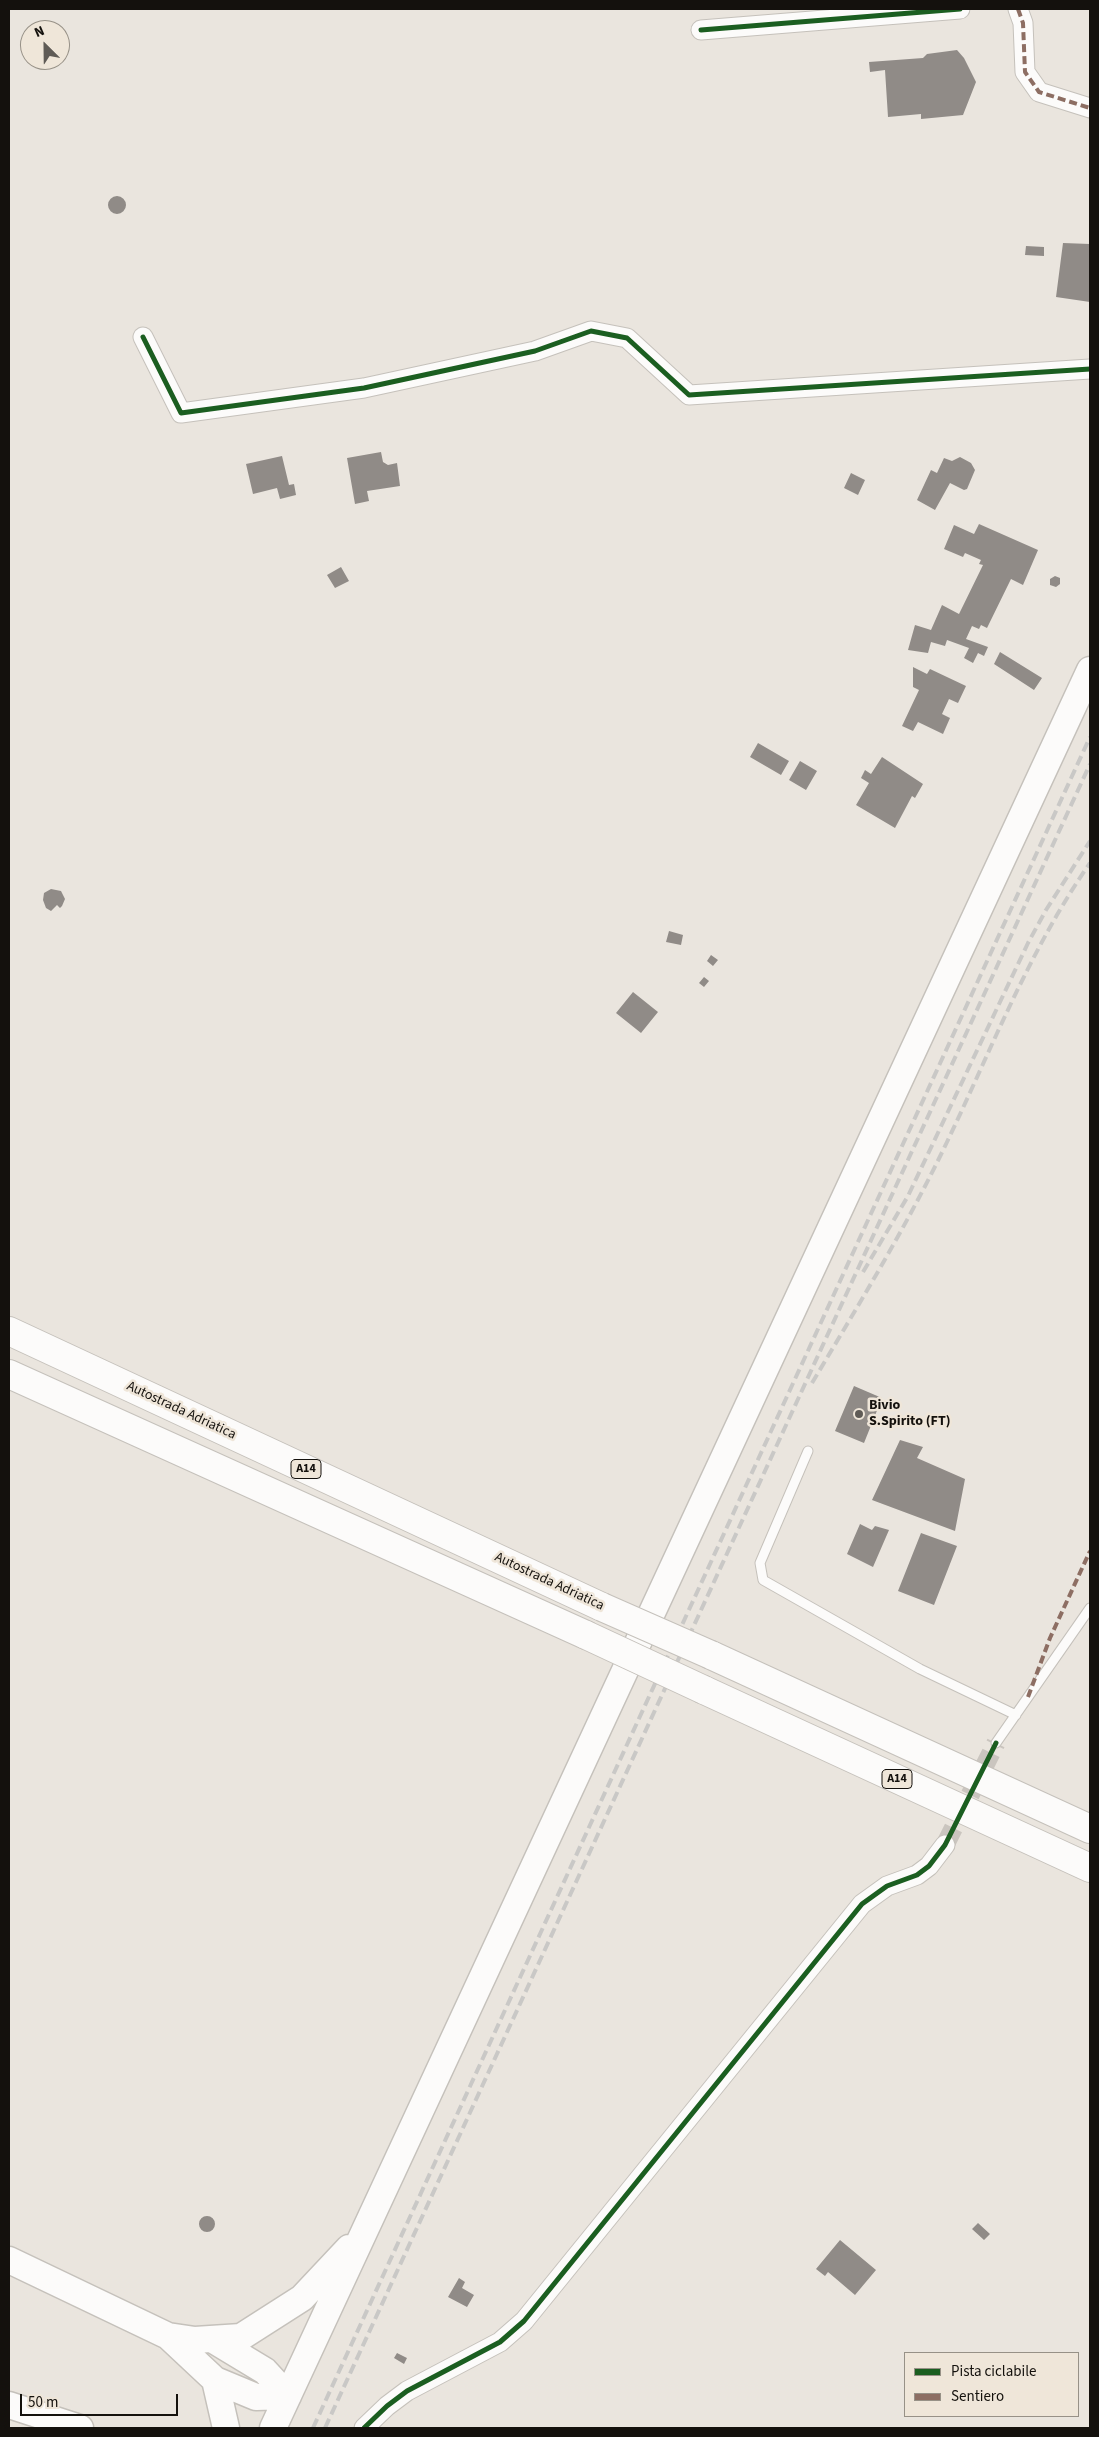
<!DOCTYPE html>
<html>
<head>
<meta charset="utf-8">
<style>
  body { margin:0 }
  #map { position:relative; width:1099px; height:2437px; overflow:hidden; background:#eae5de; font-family:"Source Sans 3",sans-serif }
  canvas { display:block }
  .frame { position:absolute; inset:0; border:10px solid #14110d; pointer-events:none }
  .legend { position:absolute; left:904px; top:2352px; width:175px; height:65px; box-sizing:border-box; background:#efe6d9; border:1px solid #979187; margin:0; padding:6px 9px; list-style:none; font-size:15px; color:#14110d }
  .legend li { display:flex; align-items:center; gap:10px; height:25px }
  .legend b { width:25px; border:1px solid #979187 }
  .north { position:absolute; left:20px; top:20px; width:50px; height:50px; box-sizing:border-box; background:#efe6d9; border:1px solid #979187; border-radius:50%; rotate:337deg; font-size:14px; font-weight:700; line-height:20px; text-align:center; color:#14110d }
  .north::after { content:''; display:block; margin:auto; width:18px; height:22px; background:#5f5b56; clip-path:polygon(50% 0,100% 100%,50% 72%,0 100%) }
  .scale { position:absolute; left:20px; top:2394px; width:158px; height:22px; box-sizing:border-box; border:2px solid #14110d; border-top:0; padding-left:6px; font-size:15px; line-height:18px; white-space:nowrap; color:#14110d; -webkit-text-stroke:4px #efe6d9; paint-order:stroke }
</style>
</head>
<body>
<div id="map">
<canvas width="1099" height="2437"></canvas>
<div class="frame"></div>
<ul class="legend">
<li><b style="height:6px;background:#1b5e20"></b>Pista ciclabile</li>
<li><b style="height:6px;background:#8d6e63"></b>Sentiero</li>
</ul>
<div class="north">N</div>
<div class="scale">50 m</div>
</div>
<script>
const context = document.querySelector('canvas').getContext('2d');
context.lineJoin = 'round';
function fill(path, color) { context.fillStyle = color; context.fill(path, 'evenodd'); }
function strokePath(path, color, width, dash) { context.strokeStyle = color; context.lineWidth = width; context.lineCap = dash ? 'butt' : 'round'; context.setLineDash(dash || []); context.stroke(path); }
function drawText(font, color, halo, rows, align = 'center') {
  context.font = font + ' "Source Sans 3",sans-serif'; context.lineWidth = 5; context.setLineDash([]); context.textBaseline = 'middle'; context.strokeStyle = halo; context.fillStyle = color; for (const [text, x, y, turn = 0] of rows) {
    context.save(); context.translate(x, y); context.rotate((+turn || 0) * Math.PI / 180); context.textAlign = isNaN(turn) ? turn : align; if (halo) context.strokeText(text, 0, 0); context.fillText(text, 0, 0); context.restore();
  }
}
fill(new Path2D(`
  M957 50 964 58 976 82 963 115 921 119V114L888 117 885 70 870 72 869 62 923 58 927 54Z
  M108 205a9 9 0 1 1 18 0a9 9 0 1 1-18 0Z
  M1063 243 1090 244V302L1056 297Z
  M1026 246 1044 247V256L1025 255Z
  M381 452 383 462 388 465 397 463 400 486 367 491 369 501 355 504 347 458Z
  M282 456 289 485 294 484 296 495 280 499 277 488 253 494 246 464Z
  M960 457 971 463 975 470 967 489 964 490 950 483 935 510 917 500 931 470 937 473 944 458 952 461Z
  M851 473 865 480 858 495 844 488Z
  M979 524 1038 550 1023 585 1011 579 987 628 981 625 979 629 972 626 966 639 988 647 984 656 978 653 973 663 964 658 969 648 947 640 945 646 931 642 928 653 908 650 915 625 931 630 942 605 959 614 983 565 979 564 981 560 965 553 963 557 944 549 954 525 974 534Z
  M341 567 349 581 335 588 327 575Z
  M1055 576 1060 578V584L1056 587 1050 585V579Z
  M1000 652 1042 678 1034 690 994 664Z
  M913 667 927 674 930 669 966 686 958 703 949 699 942 714 950 718 943 734 918 722 913 731 902 726 919 690 913 687Z
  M758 743 789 761 781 775 750 757Z
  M882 757 923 784 915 798 912 796 895 828 856 805 869 783 861 778 865 770 871 774Z
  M800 761 817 771 806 790 789 780Z
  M51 889 61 891 65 899 62 906 60 908 57 905 51 911 46 908 43 900 44 893Z
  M669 931 683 935 681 945 666 942Z
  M711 955 718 960 713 966 707 961Z
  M704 977 709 981 704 987 699 983Z
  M633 992 658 1012 641 1033 616 1013Z
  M854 1386 882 1398 864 1443 835 1431Z
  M900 1440 923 1447 917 1458 965 1479 955 1531 872 1500Z
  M860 1524 872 1530 875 1526 889 1530 873 1567 847 1554Z
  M921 1533 957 1546 934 1605 898 1591Z
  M199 2224a8 8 0 1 1 16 0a8 8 0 1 1-16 0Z
  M978 2223 990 2234 984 2240 972 2229Z
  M840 2240 876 2270 855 2295 828 2272 825 2276 816 2269Z
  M459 2278 465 2282 462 2288 474 2295 467 2307 448 2297Z
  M397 2353 407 2358 404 2364 394 2358Z`), '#908b87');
strokePath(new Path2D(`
  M945 1845 996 1743`), '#cac5bf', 19, [19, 9]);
const service = new Path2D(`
  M808 1451 760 1563 763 1580 920 1669 1016 1715
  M996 1743 1090 1608`);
const minor = new Path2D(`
  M1018 9 1023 23 1025 72 1039 92 1090 108
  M701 30 960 9
  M143 337 181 413 364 388 535 351 591 331 627 338 689 395 1090 369
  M364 2428 387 2406 407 2391 500 2342 524 2321 862 1904 887 1886 917 1875 929 1866 945 1845`);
const secondary = new Path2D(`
  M9 2260 168 2336 215 2380 256 2397 288 2396
  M168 2336 195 2340 241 2337 302 2298 349 2248
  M212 2339 265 2371 288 2396
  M215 2380 226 2428
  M9 2405 80 2428
  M273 2428 1090 670`);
const motorway = new Path2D(`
  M9 1331 602 1607
  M9 1374 586 1635
  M711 1655 1090 1829
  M704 1690 1090 1868`);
strokePath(service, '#c5c1bb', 11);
strokePath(minor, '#c5c1bb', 21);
strokePath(secondary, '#c5c1bb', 29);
strokePath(motorway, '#c5c1bb', 30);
strokePath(service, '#fcfbfa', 9);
strokePath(minor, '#fcfbfa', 19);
strokePath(secondary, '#fcfbfa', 26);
strokePath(motorway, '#fcfbfa', 28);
strokePath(new Path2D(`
  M863 1272 908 1196 1028 943 1046 910 1090 841
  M812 1383C859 1304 907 1226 947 1142 992 1048 1030 949 1090 863
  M313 2428 1090 737
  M325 2428 1090 764`), '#c9c8c6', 4, [10, 5]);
const motorwayBridge = new Path2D(`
  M602 1607 711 1655
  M586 1635 704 1690`);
strokePath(motorwayBridge, '#c5c1bb', 30, []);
strokePath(motorwayBridge, '#fcfbfa', 28);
strokePath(new Path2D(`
  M1018 9 1023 23 1025 72 1039 92 1090 108
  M1028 1697 1050 1638 1090 1551`), '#8d6e63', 4, [8, 4]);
strokePath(new Path2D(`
  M701 30 960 9
  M143 337 181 413 364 388 535 351 591 331 627 338 689 395 1090 369
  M364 2428 387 2406 407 2391 500 2342 524 2321 862 1904 887 1886 917 1875 929 1866 945 1845 996 1743`), '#1b5e20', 5);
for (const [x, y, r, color] of [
  [859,1414,5,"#5f5b56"]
]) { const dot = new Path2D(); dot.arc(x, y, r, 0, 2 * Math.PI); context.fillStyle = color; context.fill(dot); strokePath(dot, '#efe6d9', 2); }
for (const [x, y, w] of [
  [306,1469,30],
  [897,1779,30]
]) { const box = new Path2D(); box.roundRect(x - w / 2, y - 9.5, w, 19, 4); context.fillStyle = '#efe6d9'; context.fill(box); strokePath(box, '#14110d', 1); }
drawText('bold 12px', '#14110d', null, [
  ["A14",306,1469],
  ["A14",897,1779]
]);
drawText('bold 14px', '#14110d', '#efe6d9', [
  ["Bivio",869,1406],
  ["S.Spirito (FT)",869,1422]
], 'left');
drawText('14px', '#14110d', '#efe6d9', [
  ["Autostrada Adriatica",181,1411,25],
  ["Autostrada Adriatica",549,1582,25]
]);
</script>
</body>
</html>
